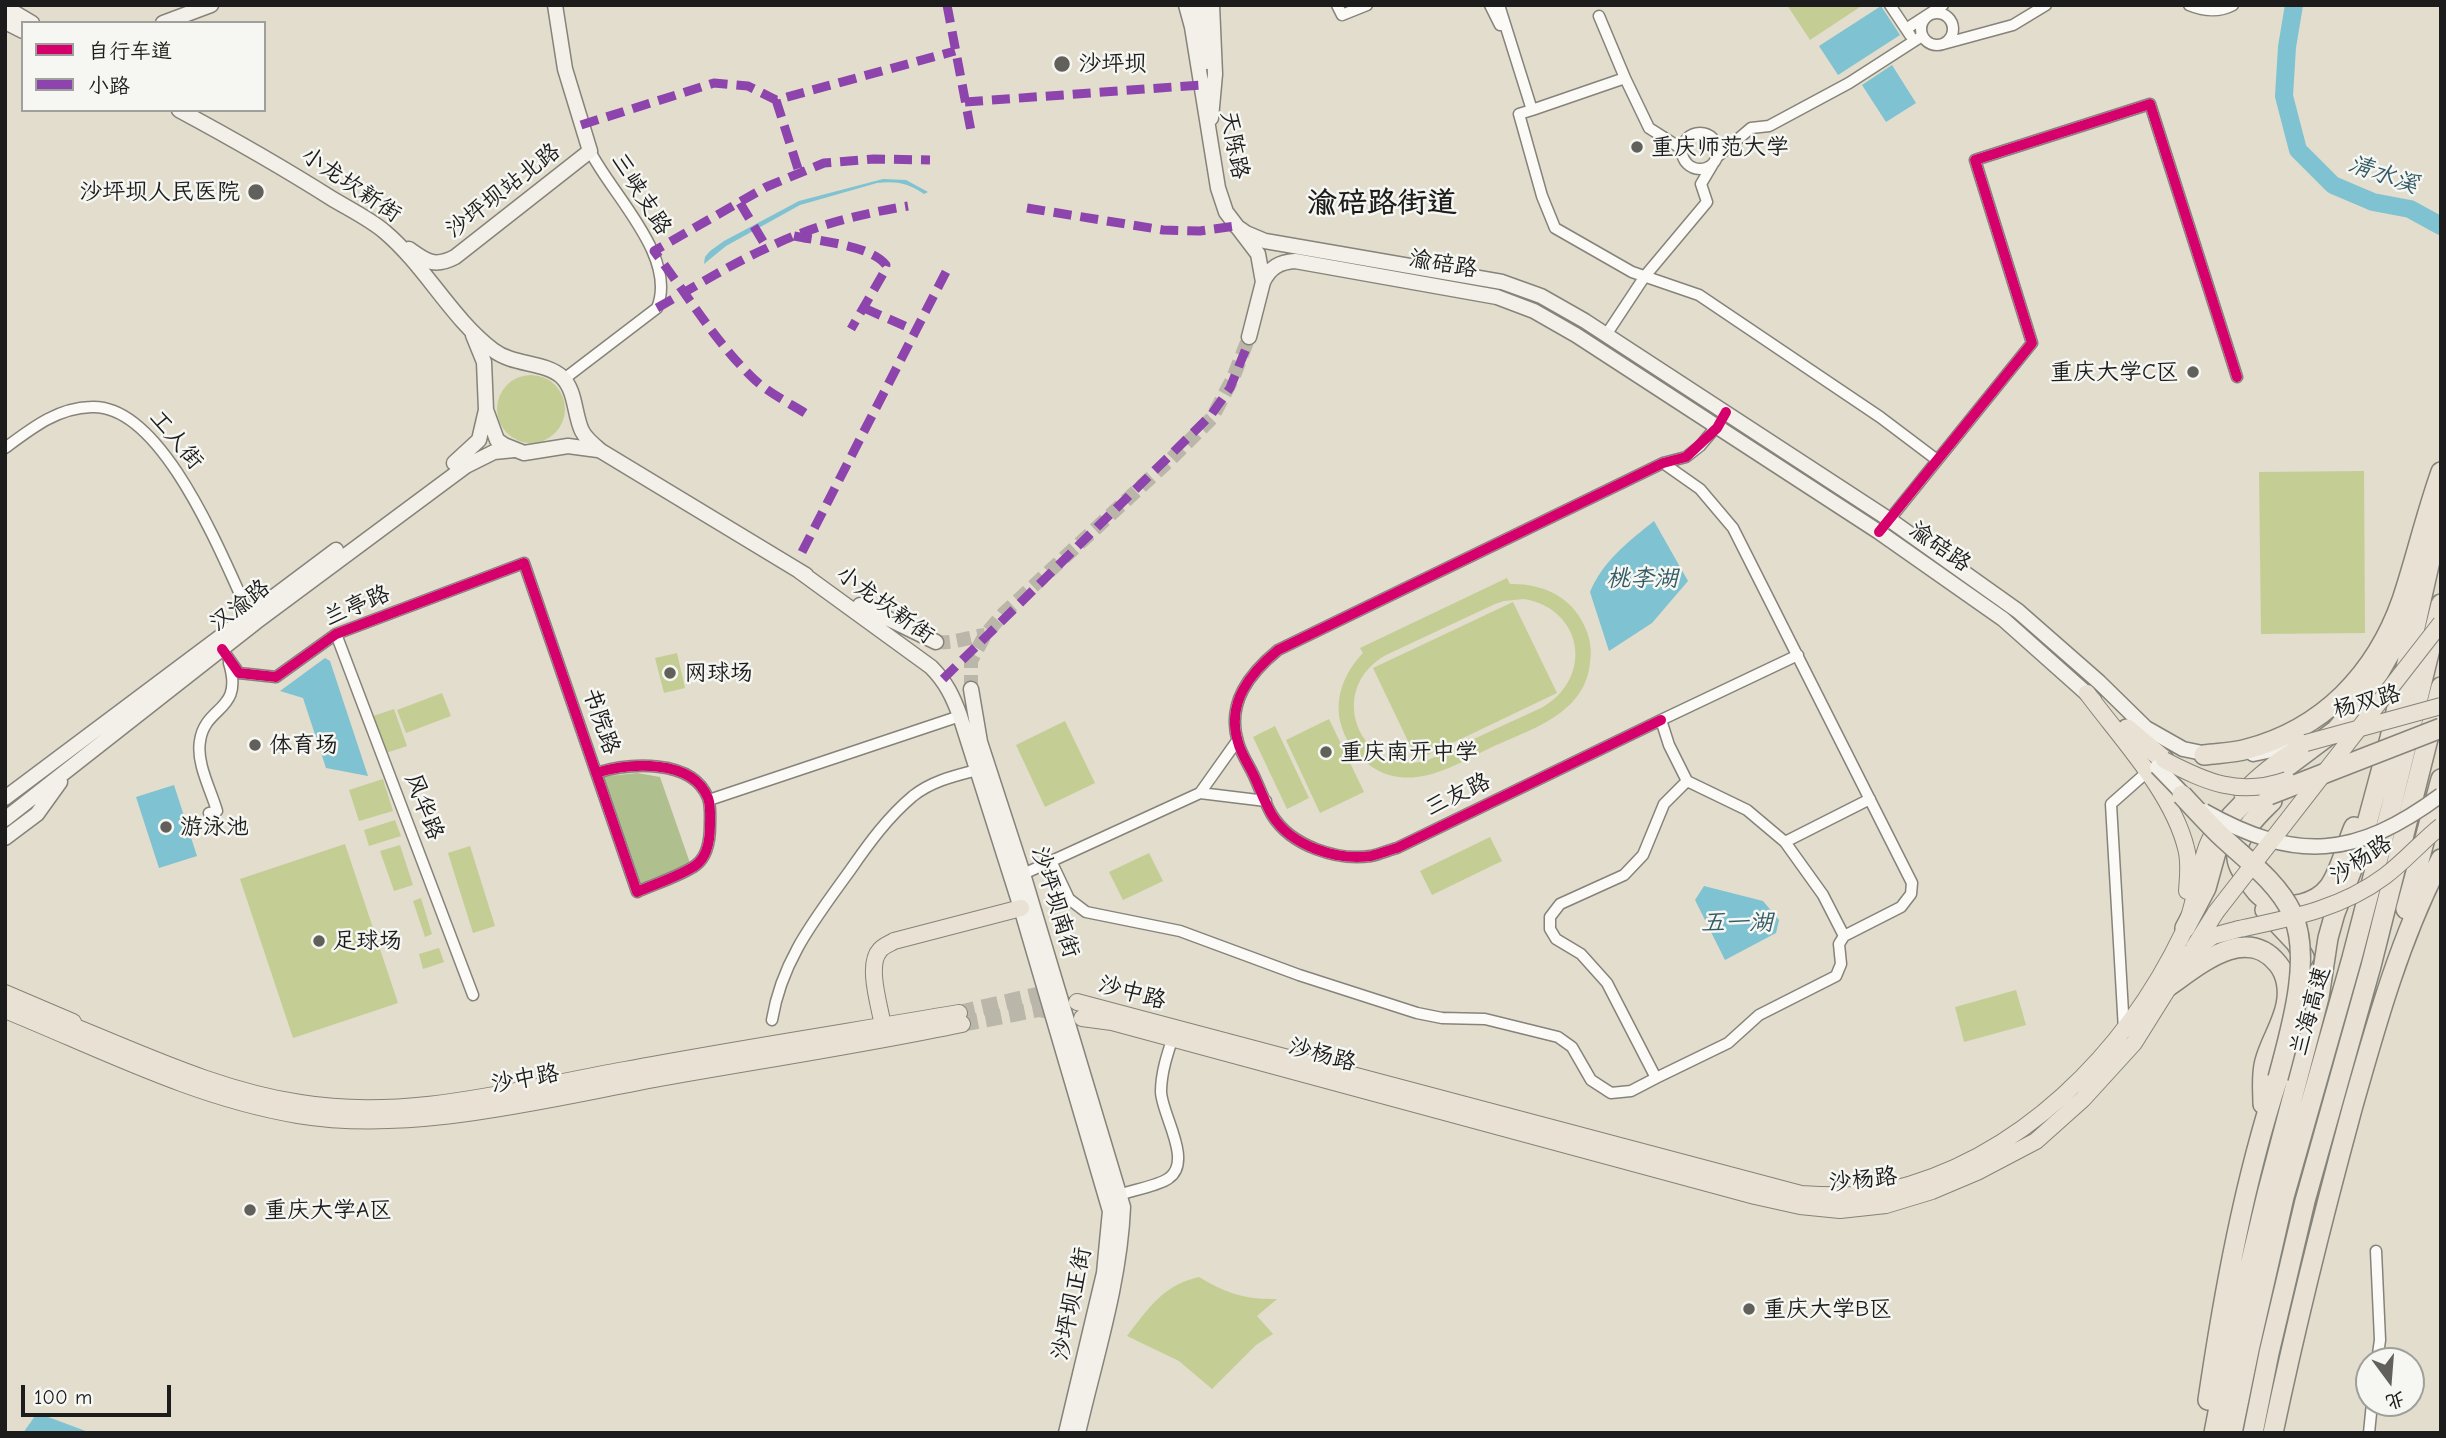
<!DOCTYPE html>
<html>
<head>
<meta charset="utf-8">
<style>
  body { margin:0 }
  #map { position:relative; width:2446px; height:1438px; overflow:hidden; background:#e2ddcc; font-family:"Comic Neue","LXGW WenKai TC",sans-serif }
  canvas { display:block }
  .frame { position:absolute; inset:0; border:7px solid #1c1c1c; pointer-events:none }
  .legend { position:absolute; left:21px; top:21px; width:245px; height:91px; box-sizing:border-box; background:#f6f6f2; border:2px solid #9f9f9c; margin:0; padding:9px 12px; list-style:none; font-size:21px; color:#1c1c1c }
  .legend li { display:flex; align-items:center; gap:14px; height:35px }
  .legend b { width:35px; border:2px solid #9f9f9c }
  .north { position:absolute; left:2355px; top:1347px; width:70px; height:70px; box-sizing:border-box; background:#f6f6f2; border:2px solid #9f9f9c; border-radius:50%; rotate:164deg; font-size:19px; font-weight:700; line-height:28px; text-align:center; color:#1c1c1c }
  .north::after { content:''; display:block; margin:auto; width:24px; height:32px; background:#61605a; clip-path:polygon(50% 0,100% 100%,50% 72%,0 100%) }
  .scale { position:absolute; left:21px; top:1385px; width:150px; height:32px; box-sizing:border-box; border:4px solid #1c1c1c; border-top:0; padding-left:9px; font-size:21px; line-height:24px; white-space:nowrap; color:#1c1c1c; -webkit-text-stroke:5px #f6f6f2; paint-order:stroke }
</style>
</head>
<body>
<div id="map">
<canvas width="2446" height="1438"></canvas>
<div class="frame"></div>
<ul class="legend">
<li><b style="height:9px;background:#d6006c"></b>自行车道</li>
<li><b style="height:9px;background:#8e44ad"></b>小路</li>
</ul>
<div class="north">北</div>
<div class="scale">100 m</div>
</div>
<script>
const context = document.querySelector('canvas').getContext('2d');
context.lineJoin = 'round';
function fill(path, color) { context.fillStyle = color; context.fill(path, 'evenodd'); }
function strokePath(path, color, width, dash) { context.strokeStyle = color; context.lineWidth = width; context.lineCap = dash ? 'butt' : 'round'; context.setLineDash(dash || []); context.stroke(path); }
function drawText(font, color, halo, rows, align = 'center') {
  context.font = font + ' "Comic Neue","LXGW WenKai TC",sans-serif'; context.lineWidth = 5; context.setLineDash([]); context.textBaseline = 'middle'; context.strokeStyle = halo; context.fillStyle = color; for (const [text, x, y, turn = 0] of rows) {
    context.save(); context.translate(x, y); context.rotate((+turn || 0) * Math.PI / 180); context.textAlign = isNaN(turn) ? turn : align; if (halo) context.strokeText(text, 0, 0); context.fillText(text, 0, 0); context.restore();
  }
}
fill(new Path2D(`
  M1787 5H1863L1810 40Z
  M497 409a34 34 0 1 1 68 0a34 34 0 1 1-68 0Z
  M2364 471 2365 633 2261 634 2259 472Z
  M1507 578 1510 584C1541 583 1571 596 1584 625 1590 637 1592 649 1590 662 1586 713 1532 729 1492 747 1453 766 1409 795 1368 764 1354 754 1344 738 1340 721 1335 695 1345 672 1363 653L1360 648ZM1524 599C1583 609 1594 677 1543 707L1426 761C1358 775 1325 689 1386 655L1495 604 1504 601Z
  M1513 602 1557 693 1417 760 1373 668Z
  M677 653 685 688 664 693 655 658Z
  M442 693 451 716 406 733 397 710Z
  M394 709 407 746 380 755 367 718Z
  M1329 719 1364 792 1320 813 1286 740Z
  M1065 721 1095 783 1045 807 1016 745Z
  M1275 726 1309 798 1287 809 1253 737Z
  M383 779 393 811 359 821 349 790Z
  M395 820 401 836 369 846 364 830Z
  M1490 837 1502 861 1432 895 1420 871Z
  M345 844 398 1003 293 1038 240 879Z
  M400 845 413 885 394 891 380 851Z
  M470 846 495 926 473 933 448 853Z
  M1149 853 1163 881 1123 900 1109 872Z
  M421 898 432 934 425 937 413 901Z
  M439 948 444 962 423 969 419 954Z
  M2016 990 2026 1025 1964 1042 1955 1007Z
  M1199 1277C1225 1293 1246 1300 1277 1299L1257 1316 1273 1334 1256 1345 1212 1389 1179 1361 1127 1336C1148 1309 1163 1285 1199 1277Z`), '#c4ce94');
fill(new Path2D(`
  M637 773 660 777 690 863 640 888 601 777Z`), '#b0bf8e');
fill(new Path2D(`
  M1881 6 1900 35 1838 75 1819 46Z
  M1892 65 1916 103 1886 122 1862 85Z
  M883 179 906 180 928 192 924 194C908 183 896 181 877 183L800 205 726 246 704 264 705 257 710 251 724 241 799 201Z
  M1654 521 1688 581 1652 623 1609 651 1590 592C1603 561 1628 542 1654 521Z
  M325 658 330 661 368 776 326 768 303 698 280 691Z
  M174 785 197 856 159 868 136 797Z
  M1704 886 1763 901 1779 920 1776 933 1725 960 1695 900Z
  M40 1414 91 1433H23L35 1416Z`), '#7fc2d1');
strokePath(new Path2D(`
  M2294 5 2287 47 2284 96 2298 150 2333 185 2373 202 2410 209 2441 226`), '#7fc2d1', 18);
strokePath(new Path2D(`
  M936 642C952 644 969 637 985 635
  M971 689V661L985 635 1003 614 1170 460 1212 418 1233 378 1249 337`), '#bab6a9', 14, [14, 7]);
strokePath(new Path2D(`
  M959 1013 1037 995 1061 999
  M962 1024 1039 1009 1063 1014`), '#bab6a9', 16, [16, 8]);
const street = new Path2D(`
  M1337 5 1342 15 1367 5
  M1490 5 1500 25
  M1499 5 1532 110 1625 78
  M1890 5 1910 35
  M2189 5C2204 11 2218 13 2233 5
  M1921 29a16 16 0 1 1 32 0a16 16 0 1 1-32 0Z
  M1599 16 1625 78 1649 128 1682 149
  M1906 29 1943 5
  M1943 44 2013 25 2046 5
  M1532 110 1519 114 1542 196 1555 228 1632 272 1699 295 1880 417 1937 460
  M1682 151a18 18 0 1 1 36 0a18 18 0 1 1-36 0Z
  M1606 335 1645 276 1707 202 1701 184 1717 157 1751 128 1769 126 1849 83 1922 36
  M564 379 657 308C678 257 612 195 590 151
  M5 448C32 428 57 408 91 407 163 403 223 559 249 614
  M1663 463 1700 489 1733 528 1912 883 1911 894 1901 907 1844 936 1823 895 1785 842 1747 810 1687 781 1669 745 1661 720 1798 655
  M1885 525 2032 343 1975 160 2150 104 2237 377
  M336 634 473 995
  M222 649 239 673 276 677 336 634 524 563 637 892C652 885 683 875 696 865 708 856 710 839 710 825 710 817 711 806 708 798 692 758 629 763 596 773
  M1661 720 1397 848C1389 850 1380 854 1371 856 1337 861 1291 846 1272 815 1265 803 1260 789 1254 776 1249 765 1241 754 1238 742 1226 703 1250 673 1278 650L1663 463 1686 457 1700 446 1721 421
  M1200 793 1266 801
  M709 800 960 716
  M209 813 217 811C211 790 196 763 200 741 205 705 244 712 229 663
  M1785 842 1870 799
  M1051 861 1069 899 1086 912 1180 931 1299 975 1417 1013 1442 1018 1485 1019 1558 1037 1572 1047 1591 1080 1611 1093 1631 1091 1656 1078 1607 983 1581 954 1556 939 1550 929V917L1560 904 1624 875 1643 855 1664 804 1687 781
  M1019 876 1200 793 1237 741
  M772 1020C782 959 816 918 851 869 869 843 888 817 913 796 932 781 954 776 977 770
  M2124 1030 2111 804 2146 773
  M1656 1078 1728 1043 1759 1015 1836 976 1841 964 1839 944 1844 936
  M1113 1197C1127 1191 1159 1186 1169 1178 1193 1161 1162 1115 1161 1092 1161 1072 1168 1052 1174 1034
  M2376 1251 2380 1340 2377 1361
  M2369 1433 2372 1403`);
const secondary = new Path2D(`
  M1186 5 1192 27 1218 188 1226 212 1258 254 1263 282
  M1199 5 1206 62
  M5 7 32 23
  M5 22 23 31
  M163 23 211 5
  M179 110C231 138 282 167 331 198 349 209 370 219 385 232 426 267 451 318 493 350 514 366 544 361 562 377 576 391 574 414 582 431 586 439 594 445 601 451L806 575
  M1211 118 1215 74 1212 5
  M1236 226 1246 233 1265 241 1502 282 1541 296 1585 321 1890 520 2018 611 2099 682 2146 728 2183 749 2212 755
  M409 249C426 261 434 268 455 257L590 151 565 69 555 5
  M473 335 484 362 486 410 497 440 504 445 524 453 568 446 598 450
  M1249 337 1263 282C1270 267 1280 262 1295 261L1497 297 1534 311 1576 335 1879 532 2003 619 2094 700
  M454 463 479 440 486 410
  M799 571 931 667C946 682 953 697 960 716L1021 908 1110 1211 1104 1273 1066 1433
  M860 605 936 642
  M971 689 980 742 1023 874 1123 1207C1120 1283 1095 1359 1078 1433
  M2253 754 2301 744
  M5 798 336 550
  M5 819 256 622 466 466 494 452 514 450
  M5 838 37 814 60 782`);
const primary = new Path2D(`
  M2087 693C2121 739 2172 792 2186 848 2190 862 2188 877 2187 891
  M2242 793C2260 773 2281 758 2304 744
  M2194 947 2216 912
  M5 993 73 1022
  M1077 1002 1801 1194C1829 1196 1858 1197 1886 1191 2020 1160 2126 1053 2184 931 2195 906 2197 876 2206 849 2209 840 2215 830 2219 821
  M5 1010C101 1049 195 1098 298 1115 413 1134 546 1099 660 1078 761 1060 862 1045 962 1024
  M1082 1018 1112 1022 1755 1196 1800 1206 1840 1210 1886 1205 1932 1191 1977 1172 2036 1141 2083 1099 2134 1043 2191 952 2213 936 2239 929
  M60 1021C139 1052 215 1090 300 1103 408 1121 518 1089 625 1070 736 1049 848 1032 959 1013
  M883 1026C880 1007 866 965 880 950 883 946 889 944 894 941L1021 908`);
const highway = new Path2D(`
  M2127 729 2164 760
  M2204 755C2218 753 2233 753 2247 749 2323 729 2376 674 2402 600 2416 558 2426 514 2441 472
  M2272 801C2258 815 2238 833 2237 855 2236 863 2242 872 2247 879 2253 888 2259 897 2270 902 2289 910 2316 904 2329 887 2341 870 2346 845 2354 827
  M2406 909 2441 779
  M2265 910 2296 943 2304 957
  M2185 928 2206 888 2216 852 2231 816 2256 790 2336 730 2368 692 2412 614
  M2169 986C2199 965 2246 924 2278 964 2287 975 2289 991 2286 1005 2282 1025 2270 1042 2265 1061 2261 1075 2263 1090 2263 1104
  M2208 1400C2224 1292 2244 1182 2278 1078
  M2214 1433 2231 1345 2267 1194 2319 997 2328 938 2335 913 2360 849 2390 738 2441 512
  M2232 1433 2249 1350 2284 1197 2352 958 2392 804 2441 604
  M2253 1433 2269 1353 2305 1201 2371 966 2441 687
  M2273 1433C2296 1324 2323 1216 2352 1109 2376 1024 2400 938 2441 859`);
strokePath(street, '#85837a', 13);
strokePath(secondary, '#85837a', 17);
strokePath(primary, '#85837a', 18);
strokePath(highway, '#85837a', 22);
strokePath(street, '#fbfaf7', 10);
strokePath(secondary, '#f3f0e9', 14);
strokePath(primary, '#e8e1d4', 16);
strokePath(highway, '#e8e1d4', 19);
const secondaryBridge = new Path2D(`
  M2157 767 2188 799
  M2204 811C2296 863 2356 858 2441 795`);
const primaryBridge = new Path2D(`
  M2306 743 2441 706
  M2164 760C2206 782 2239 797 2287 780
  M2216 912 2441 623
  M2239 929C2291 918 2341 909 2385 876 2405 861 2421 842 2441 826`);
const highwayBridge = new Path2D(`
  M2182 795C2194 808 2206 821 2219 834 2244 858 2277 881 2292 913 2313 958 2290 1032 2278 1078
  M2269 795 2441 728`);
strokePath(secondaryBridge, '#85837a', 17, []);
strokePath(primaryBridge, '#85837a', 18, []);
strokePath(highwayBridge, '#85837a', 22, []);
strokePath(secondaryBridge, '#f3f0e9', 14);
strokePath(primaryBridge, '#e8e1d4', 16);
strokePath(highwayBridge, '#e8e1d4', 19);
strokePath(new Path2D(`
  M947 5 971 131
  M776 100 799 172
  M965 102 1201 85
  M581 125 714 83 748 86 776 100 955 51
  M740 203 767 248
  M1027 208 1163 230 1200 231 1236 226
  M794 236C818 241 871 245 886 265L883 274 851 329
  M657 308C693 288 729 265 767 248 811 226 860 214 908 206
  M864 308 916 331
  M805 413C789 403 769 393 755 380 715 342 687 294 654 251L766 187 824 163 874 159 930 160
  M802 552 950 264
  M943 679 1211 415 1230 388 1247 346`), '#8e44ad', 9, [18, 9]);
strokePath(new Path2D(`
  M1879 532 2032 343 1975 160 2150 104 2237 377
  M222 649 239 673 276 677 336 634 524 563 637 892C652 885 683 875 696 865 708 856 710 839 710 825 710 817 711 806 708 798 692 758 629 763 596 773
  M1661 720 1397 848C1389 850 1380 854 1371 856 1337 861 1291 846 1272 815 1265 803 1260 789 1254 776 1249 765 1241 754 1238 742 1226 703 1250 673 1278 650L1663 463 1686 457 1717 428 1726 412`), '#d6006c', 10);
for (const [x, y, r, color] of [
  [1062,64,9,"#61605a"],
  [1637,147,7,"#61605a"],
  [256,192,9,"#61605a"],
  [2193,372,7,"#61605a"],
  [670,673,7,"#61605a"],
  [255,745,7,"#61605a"],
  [1326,752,7,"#61605a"],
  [166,827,7,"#61605a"],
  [319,941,7,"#61605a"],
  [250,1210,7,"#61605a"],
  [1749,1309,7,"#61605a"]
]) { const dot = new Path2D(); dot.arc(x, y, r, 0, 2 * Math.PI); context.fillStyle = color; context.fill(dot); strokePath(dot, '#f6f6f2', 2.5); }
drawText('23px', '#1c1c1c', '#f6f6f2', [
  ["沙坪坝",1078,64],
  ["重庆师范大学",1651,147],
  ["沙坪坝人民医院",240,192,"right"],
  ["重庆大学C区",2179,372,"right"],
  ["网球场",684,673],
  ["体育场",269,745],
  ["重庆南开中学",1340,752],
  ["游泳池",180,827],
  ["足球场",333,941],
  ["重庆大学A区",264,1210],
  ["重庆大学B区",1763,1309]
], 'left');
drawText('23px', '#1c1c1c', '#f6f6f2', [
  ["天陈路",1234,145,79],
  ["小龙坎新街",351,185,34],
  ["沙坪坝站北路",503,191,-38],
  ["三峡支路",641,194,58],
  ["渝碚路",1443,264,10],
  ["工人街",176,440,50],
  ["渝碚路",1940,547,35],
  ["小龙坎新街",885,605,36],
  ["汉渝路",240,606,-38],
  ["兰亭路",357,606,-23],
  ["杨双路",2367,702,-15],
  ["书院路",601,721,71],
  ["三友路",1458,795,-26],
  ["风华路",424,807,69],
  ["沙杨路",2361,860,-34],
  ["沙坪坝南街",1055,902,73],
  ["沙中路",1132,993,15],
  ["兰海高速",2311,1011,-74],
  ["沙杨路",1322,1055,15],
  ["沙中路",525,1079,-10],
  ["沙杨路",1863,1180,-6],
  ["沙坪坝正街",1072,1304,-78]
]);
drawText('italic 24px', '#325a65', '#f6f6f2', [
  ["清水溪",2383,175,19],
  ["桃李湖",1642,579],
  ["五一湖",1737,923]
]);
drawText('bold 30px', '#1c1c1c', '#f6f6f2', [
  ["渝碚路街道",1382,204]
]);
</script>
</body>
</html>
